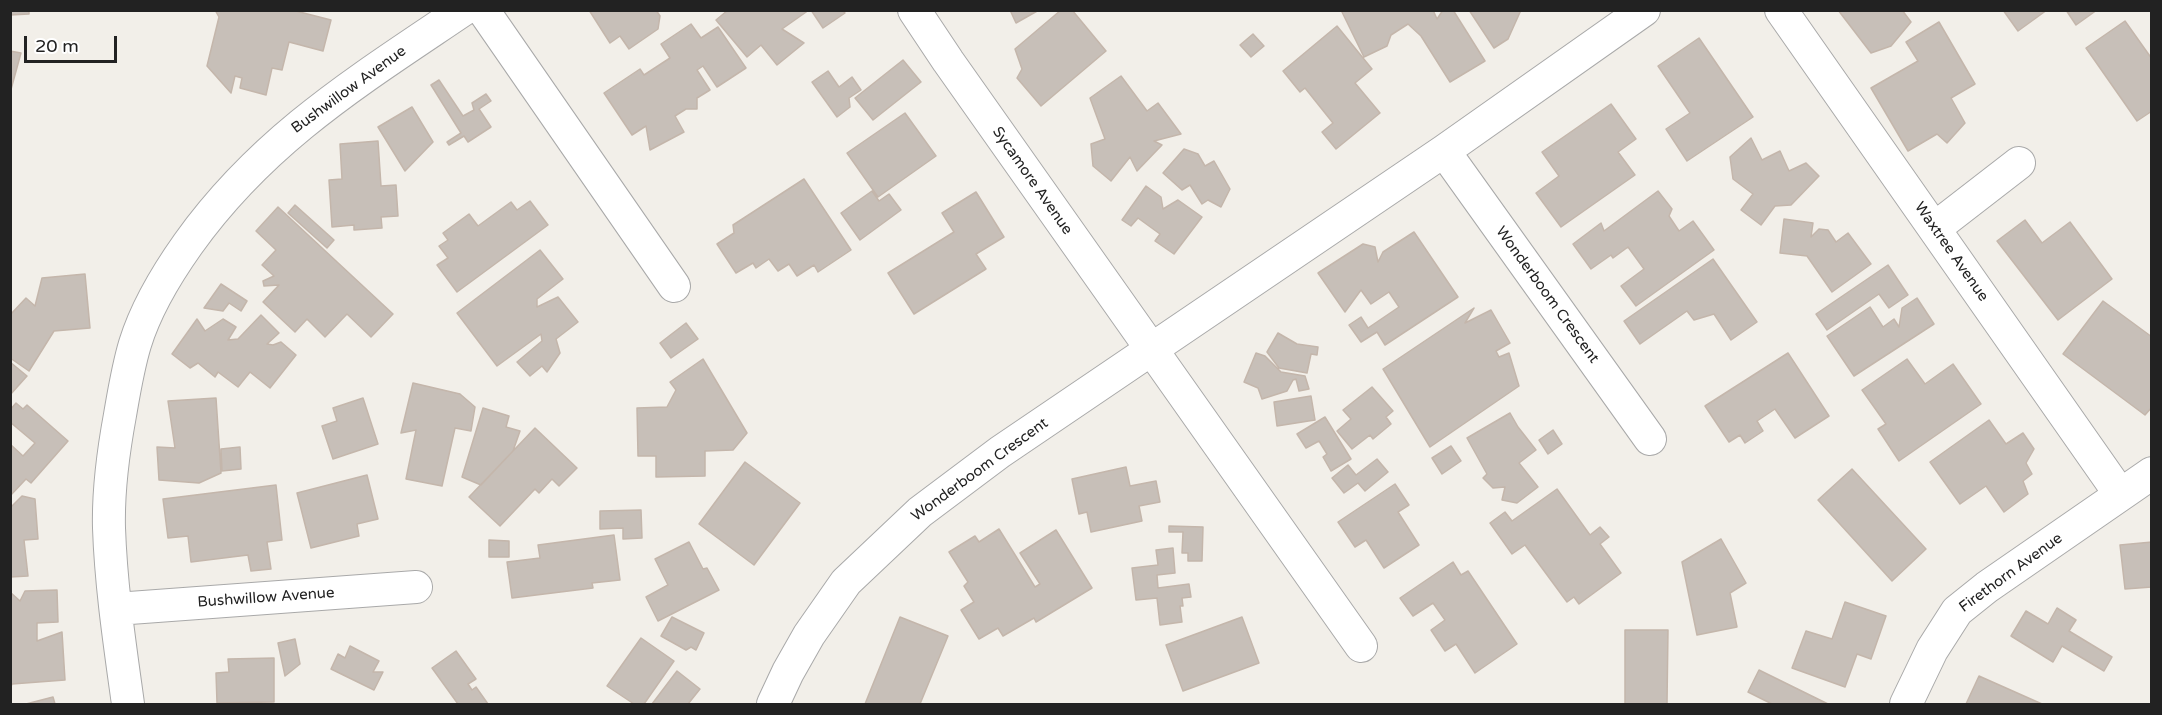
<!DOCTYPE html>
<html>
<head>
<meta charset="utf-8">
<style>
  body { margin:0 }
  #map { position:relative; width:2162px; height:715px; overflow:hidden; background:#f2efe9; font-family:"Varela Round",sans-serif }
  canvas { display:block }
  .frame { position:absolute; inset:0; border:12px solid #222; pointer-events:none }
  .scale { position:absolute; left:24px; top:36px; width:93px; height:27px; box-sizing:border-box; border:3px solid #222; border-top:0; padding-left:8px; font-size:18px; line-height:21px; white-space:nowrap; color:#222; -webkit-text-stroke:4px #fff; paint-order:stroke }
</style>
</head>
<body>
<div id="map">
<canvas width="2162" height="715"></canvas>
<div class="frame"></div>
<div class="scale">20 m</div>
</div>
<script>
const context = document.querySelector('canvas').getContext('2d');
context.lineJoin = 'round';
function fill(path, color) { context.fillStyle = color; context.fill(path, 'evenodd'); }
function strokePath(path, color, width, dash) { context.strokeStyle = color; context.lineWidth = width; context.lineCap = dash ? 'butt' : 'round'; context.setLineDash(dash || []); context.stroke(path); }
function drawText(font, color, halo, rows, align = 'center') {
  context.font = font + ' "Varela Round",sans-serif'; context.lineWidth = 4.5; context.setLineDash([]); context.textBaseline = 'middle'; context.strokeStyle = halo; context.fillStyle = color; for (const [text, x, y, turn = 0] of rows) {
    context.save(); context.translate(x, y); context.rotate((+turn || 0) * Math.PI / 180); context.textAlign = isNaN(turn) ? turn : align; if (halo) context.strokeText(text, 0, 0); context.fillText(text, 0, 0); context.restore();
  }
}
const building = new Path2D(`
  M10 10H29V14L10 15Z
  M215 10H292L331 20 323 51 289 42 282 70 272 68 266 95 240 88 242 78 235 76 231 93 207 66 219 17Z
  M589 10H656L660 16 658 29 629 49 620 36 610 43Z
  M728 10H809L782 29 804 43 777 65 761 45 747 57 716 20Z
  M811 10H842L845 13 823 28Z
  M1010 10H1039L1016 23Z
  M1061 10H1072L1106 51 1041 106 1017 78 1022 69 1015 49Z
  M1345 10H1433L1437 19 1443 10H1453L1485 61 1450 82 1421 36 1408 24 1391 35 1387 46 1364 57 1342 12Z
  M1469 10H1521L1508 39 1494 48Z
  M1838 10H1902L1911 22 1891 46 1871 53Z
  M2003 10H2047L2018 31Z
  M2066 10H2097L2076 25Z
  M2125 21 2152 59V111L2137 121 2086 48Z
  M1939 22 1975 84 1951 98 1965 123 1947 143 1937 134 1908 151 1871 88 1918 61 1906 42Z
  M691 24 701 38 718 27 746 68 717 87 703 66 697 70 710 90 697 98V109H686L675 116 684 132 650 150 646 126 632 135 604 93 640 69 644 75 670 58 661 44Z
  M1337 26 1372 69 1355 83 1380 113 1336 149 1322 132 1333 123 1305 88 1300 92 1283 71Z
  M1253 34 1264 46 1251 57 1240 45Z
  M1699 38 1753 117 1687 161 1666 129 1690 113 1658 66Z
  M10 51 21 53 10 93Z
  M903 60 921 82 873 120 855 98Z
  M828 71 839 87 852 77 861 90 849 98 850 107 837 117 812 82Z
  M1121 76 1147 111 1158 103 1181 134 1154 141 1162 145 1137 171 1130 157 1111 181 1093 166 1091 144 1105 139 1090 98Z
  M439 80 463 116 474 110 472 103 486 94 491 101 479 109 491 127 468 142 464 136 449 145 447 142 461 133 431 85Z
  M1611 104 1636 139 1618 152 1635 175 1561 227 1536 193 1559 176 1542 152Z
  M412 107 433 142 405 171 378 127Z
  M905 113 936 156 878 197 847 153Z
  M1751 138 1762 160 1780 151 1789 171 1806 163 1819 176 1791 205 1775 206 1761 225 1741 210 1753 194 1733 179 1730 157Z
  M378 141 381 186 396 185 398 216 381 217 382 228 354 230V225L332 227 329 180 342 179 340 144Z
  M1184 149 1198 154 1205 166 1214 161 1230 189 1221 207 1208 200 1202 204 1190 185 1182 190 1163 173Z
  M804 179 851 250 818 272 814 265 797 276 789 264 778 271 769 259 756 268 753 263 736 273 717 244 734 233 733 225Z
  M1146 186 1161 197 1163 209 1178 200 1202 217 1174 254 1155 241 1160 234 1138 218 1131 226 1122 220Z
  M872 191 879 201 889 194 901 210 860 240 841 213Z
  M1658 191 1672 209 1669 216 1679 231 1693 221 1714 250 1636 306 1621 286 1644 269 1628 247 1613 258 1611 255 1591 269 1573 244 1601 223 1604 231Z
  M976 192 1004 237 976 254 986 269 914 314 888 273 954 232 942 213Z
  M530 201 548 225 457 292 437 265 448 258 439 246 448 240 443 233 469 214 478 226 511 202 517 210Z
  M295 205 334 240 327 248 288 213Z
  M278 207 393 314 371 337 347 314 325 337 307 319 295 332 263 302 279 285 264 286 263 281 274 276 262 265 276 250 256 231Z
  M1784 219 1813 223 1811 237 1819 229 1828 230 1836 242 1848 233 1871 264 1832 292 1807 256 1780 253Z
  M2025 220 2042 243 2070 222 2112 279 2058 320 1997 241Z
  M1414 232 1458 297 1385 345 1377 332 1361 342 1349 325 1361 317 1368 328 1399 307 1389 292 1371 304 1361 290 1345 312 1318 273 1363 244 1375 247 1378 262 1383 252Z
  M540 250 563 279 537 299V307L558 297 578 322 556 339 560 353 547 372 542 366 530 376 517 362 542 341 541 334 497 366 457 313Z
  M1713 259 1757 322 1731 340 1714 314 1694 320 1687 311 1640 344 1624 321Z
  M1888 265 1908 295 1889 308 1879 294 1827 330 1816 314Z
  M85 274 90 328 54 331 29 371 13 360 10 358V315L26 298 35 306 42 278Z
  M221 284 247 301 241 311 229 303 223 311 204 308Z
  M1917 298 1934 324 1854 376 1827 336 1870 307 1883 327 1894 319 1899 327 1902 308Z
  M2103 301 2152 337V407L2145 415 2063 354Z
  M1474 308 1465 323 1491 310 1510 343 1496 351 1499 357 1509 353 1519 386 1430 447 1383 369Z
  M261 315 279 333 267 344 273 345 281 342 296 355 270 388 250 372 238 387 218 372 215 377 198 363 190 368 172 354 197 319 205 331 223 319 236 327 228 340 238 339Z
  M686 323 698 339 671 358 660 343Z
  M1278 333 1297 344 1318 347 1317 355 1311 354 1307 373 1279 368 1267 352Z
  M1256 353 1265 356 1281 372 1305 376 1309 389 1299 391 1296 379 1293 380 1287 391 1262 399 1258 388 1244 382Z
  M1788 353 1829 416 1795 438 1775 409 1757 421 1763 431 1745 443 1740 435 1729 442 1705 406Z
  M703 359 747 433 733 450 705 451V476L656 477V456H638L637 408 667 407 676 390 670 382Z
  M1907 359 1925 384 1953 364 1981 404 1899 461 1878 429 1886 424 1862 390Z
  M10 362 27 376 10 395Z
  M413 383 460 394 475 407 471 431 455 428 442 486 406 479 416 430 401 433Z
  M1372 387 1393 411 1386 417 1391 424 1373 439 1370 435 1352 449 1337 431 1351 419 1343 410Z
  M1311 396 1315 420 1277 426 1274 402Z
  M216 398 221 473 199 483 159 480 157 447 175 448 168 401Z
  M363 398 378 444 333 459 322 426 337 421 333 408Z
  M16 403 23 409 27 405 68 441 31 483 26 479 10 496V444L23 456 35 443 10 422V410Z
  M483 408 509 416 506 427 520 431 513 451 481 485 462 477Z
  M1510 413 1518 427 1536 450 1519 463 1538 487 1517 503 1502 500 1505 487 1493 488 1483 478 1487 474 1467 438Z
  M1325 417 1351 459 1331 471 1323 457 1327 454 1319 441 1306 448 1297 434Z
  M1989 420 2006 444 2023 433 2034 449 2026 463 2032 474 2023 481 2028 494 2004 512 1986 486 1960 504 1930 462Z
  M535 428 577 468 559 486 552 479 539 493 535 489 500 526 469 497Z
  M1553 430 1562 444 1548 454 1539 440Z
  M1451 446 1461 461 1442 474 1432 458Z
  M240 447 241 469 222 471 221 449Z
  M1377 459 1388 472 1365 491 1358 483 1344 493 1332 478 1348 465 1356 475Z
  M745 462 800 503 754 565 699 524Z
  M1126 467 1130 486 1156 481 1160 502 1139 506 1142 521 1091 532 1087 512 1079 514 1072 479Z
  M1852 469 1926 549 1892 581 1818 500Z
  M367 475 378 519 357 524 359 536 311 548 297 493Z
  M1395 484 1409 505 1398 512 1419 545 1384 568 1366 540 1355 547 1338 522Z
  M276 485 282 540 267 542 271 569 251 571 248 555 191 562 188 536 168 538 163 499Z
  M1557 489 1590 535 1600 527 1609 537 1600 544 1621 573 1579 604 1574 597 1567 602 1525 545 1512 554 1490 523 1505 512 1512 521Z
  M22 496 35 499 38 539 24 540 28 576 10 577V508Z
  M641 510 642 538 623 539V528L600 529V511Z
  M1169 526 1203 527 1202 561H1188V553H1182L1183 532H1169Z
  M999 529 1035 587 1040 584 1020 553 1056 530 1092 588 1036 622 1034 618 1003 636 998 628 979 639 961 610 974 602 964 586 968 582 949 552 975 536 979 542Z
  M614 535 620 580 592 583 593 588 512 598 507 562 540 558 538 545Z
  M1721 539 1746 583 1730 593 1737 627 1697 635 1682 562Z
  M489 540 509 541V557H489Z
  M689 542 703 569 707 568 719 590 658 621 646 597 668 585 655 559Z
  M2152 542V587L2125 589 2120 545Z
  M1173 548 1175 573 1157 575 1158 588 1189 584 1191 597 1182 598 1183 606H1180L1182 622 1160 625 1157 598 1136 600 1132 568 1158 565 1156 550Z
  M1453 562 1461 575 1468 571 1517 644 1475 673 1456 644 1445 651 1431 630 1445 620 1433 603 1413 616 1400 598Z
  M57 590 58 622 37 623V641L62 632 65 680 12 684 10 689V592L20 601 25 591Z
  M1845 602 1886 616 1871 659 1857 654 1845 687 1792 668 1806 631 1832 639Z
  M2057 608 2076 620 2069 631 2112 657 2104 671 2062 646 2053 662 2011 636 2026 611 2048 624Z
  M672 617 704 633 696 650 691 647 686 650 661 636Z
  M900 617 948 636 920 704H865Z
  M1242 617 1259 663 1183 691 1166 645Z
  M1625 630H1668L1667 704H1625Z
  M641 638 674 661 644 704H634L607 686Z
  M295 639 300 664 285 676 278 643Z
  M350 646 379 661 373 672H383L374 690 331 669 338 654 345 658Z
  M456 651 476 679 468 684 472 690 476 687 488 704H458L432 668Z
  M274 658V702L217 703 216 673 229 672 228 659Z
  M1759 670 1828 704H1772L1748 692Z
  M677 671 700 689 688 704H652Z
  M1979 676 2042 704H1966Z
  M53 697 55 704H26Z`);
fill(building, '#c7bfb8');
strokePath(building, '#c4b6ab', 1.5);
const minor = new Path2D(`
  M483 10 674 286
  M914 10 948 61 1361 646
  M1781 10 2120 494
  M1444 151 1650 439
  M1935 228 2019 163
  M116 609 416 587
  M128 704C120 646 111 587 109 528 108 490 113 453 120 415 124 392 128 367 135 344 146 308 166 275 188 244 263 139 358 81 463 10
  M773 704 788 672 809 635 846 582 920 512 1000 452 1444 151 1644 10
  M1906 704 1932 650 1957 611 1987 587 2152 473`);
strokePath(minor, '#a9a9a9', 34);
strokePath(minor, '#fff', 32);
drawText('15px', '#222', '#fff', [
  ["Bushwillow Avenue",349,90,-36],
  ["Sycamore Avenue",1032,181,55],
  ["Waxtree Avenue",1951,252,55],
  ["Wonderboom Crescent",1547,295,54],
  ["Wonderboom Crescent",980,470,-36],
  ["Firethorn Avenue",2011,573,-36],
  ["Bushwillow Avenue",266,598,-4]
]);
</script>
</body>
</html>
